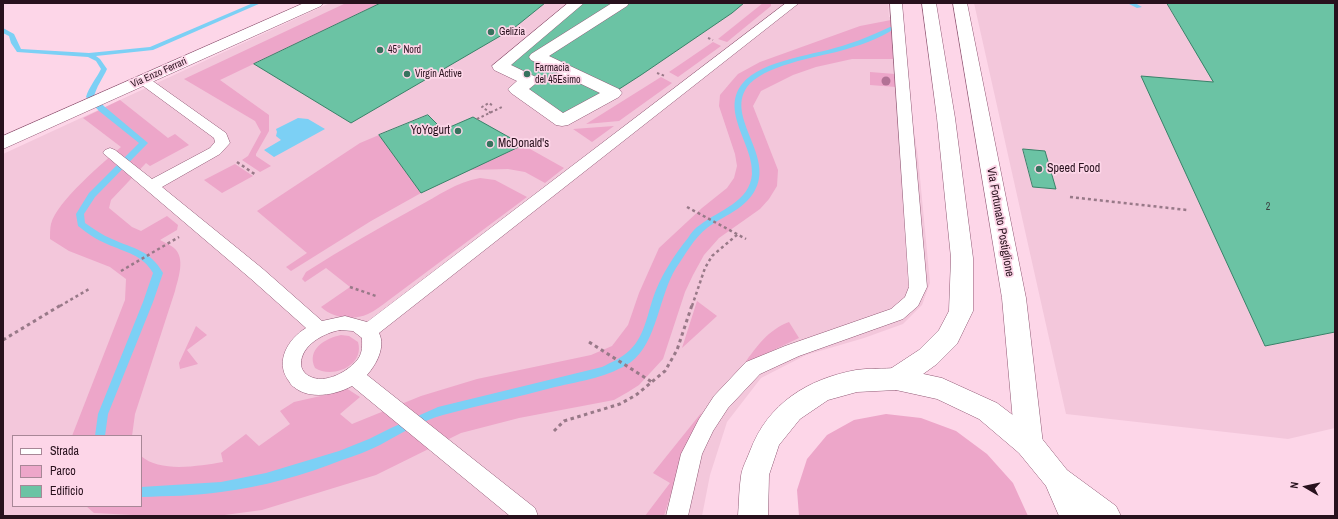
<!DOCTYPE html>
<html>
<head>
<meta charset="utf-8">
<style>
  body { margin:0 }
  #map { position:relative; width:1338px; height:519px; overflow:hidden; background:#fdd6e8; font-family:"Archivo Narrow",sans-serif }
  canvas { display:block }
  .frame { position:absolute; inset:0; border:4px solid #28111d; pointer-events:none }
  .legend { position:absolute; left:12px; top:435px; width:130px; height:72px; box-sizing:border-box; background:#fdd6e8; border:1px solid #a88797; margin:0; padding:5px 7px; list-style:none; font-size:12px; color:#28111d }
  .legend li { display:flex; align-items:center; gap:8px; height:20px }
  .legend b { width:20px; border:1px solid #a88797 }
  .north { position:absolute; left:1286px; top:467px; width:40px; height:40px; -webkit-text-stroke:3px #fdd6e8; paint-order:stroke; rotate:279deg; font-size:11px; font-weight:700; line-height:16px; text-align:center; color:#28111d }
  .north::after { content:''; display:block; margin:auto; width:14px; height:18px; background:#28111d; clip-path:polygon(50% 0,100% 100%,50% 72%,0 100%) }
</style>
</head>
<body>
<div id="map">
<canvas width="1338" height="519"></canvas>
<div class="frame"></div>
<ul class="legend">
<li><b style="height:5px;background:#fff"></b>Strada</li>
<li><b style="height:11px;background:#eda6c9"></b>Parco</li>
<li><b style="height:11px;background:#6bc3a4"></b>Edificio</li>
</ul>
<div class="north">N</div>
</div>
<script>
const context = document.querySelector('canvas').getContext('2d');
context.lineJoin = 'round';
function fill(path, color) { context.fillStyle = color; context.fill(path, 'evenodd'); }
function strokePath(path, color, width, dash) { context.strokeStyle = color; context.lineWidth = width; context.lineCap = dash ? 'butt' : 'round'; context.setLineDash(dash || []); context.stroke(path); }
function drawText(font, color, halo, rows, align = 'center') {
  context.font = font + ' "Archivo Narrow",sans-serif'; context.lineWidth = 3.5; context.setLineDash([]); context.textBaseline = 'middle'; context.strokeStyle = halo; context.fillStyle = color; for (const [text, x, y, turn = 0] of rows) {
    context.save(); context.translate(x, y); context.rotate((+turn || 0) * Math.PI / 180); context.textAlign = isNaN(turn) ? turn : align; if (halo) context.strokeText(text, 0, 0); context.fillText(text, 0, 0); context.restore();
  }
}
fill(new Path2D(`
  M330 3H888L889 17 900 18 907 85 918 157 930 283 922 305 903 324 864 338 806 355 761 378 727 422 710 475 702 516H3V154ZM13 436H141V506H13Z
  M974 3H1335V428L1288 439 1066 414Z`), '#f3c7db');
fill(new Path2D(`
  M346 3H381L220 80 269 115V131L256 154V156L271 166 260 172 242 160 248 156 261 132 255 121 184 79Z
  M763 3H771V6L727 42 718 39Z
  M891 20 893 59H852L816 67 793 75 761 91 753 106 778 170 777 186 769 199 760 209 719 238 704 255 693 275 685 292 663 359 639 385 628 392 614 400 519 418 461 433 376 475 262 510 217 516H152L94 513 86 506H141V456C160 473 199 466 223 462L221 453 246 434 259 446 290 424 280 411 294 402 334 393 346 388 360 397 340 414 352 424 421 396 477 379 591 355 612 346 628 325 639 293 659 248 702 208 727 188 734 178 737 166 735 154 719 106 720 95 731 82 738 74 760 62 860 26Z
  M713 42 721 46 678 77 669 72Z
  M870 72 895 74 896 87 870 85Z
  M661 77 672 83 619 121 586 124Z
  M120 100 168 138 175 134 189 145 150 166 146 163 111 200 109 208 132 227 141 231 167 216 178 225 177 230 160 240C165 243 171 245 174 248 186 258 178 279 175 291L135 414 132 436H72L125 300 126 279 110 267 69 251 50 239C50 234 50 228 51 224 57 201 103 163 121 147L83 118Z
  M614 126 592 142 573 129Z
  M379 135 421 193 371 221 291 271 286 267 307 253 257 211 360 143Z
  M523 145 564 168 545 183 525 172 508 169 469 170Z
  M235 164 253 176 222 193 204 180Z
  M480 178 495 180 527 197 389 300C382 305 375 311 368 314 352 321 333 318 321 307L350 287 326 268 305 282 302 279 306 272C342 249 379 228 417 207 438 196 456 182 480 178Z
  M697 301 717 316 682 348Z
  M789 322 799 338 744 364C757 346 768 330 789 322Z
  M196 326 207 335 187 350 198 364 180 369 179 363Z
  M341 335 349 336 358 342C365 366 332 379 315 368 306 349 326 338 341 335Z
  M702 412 684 452 664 516H645L670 483 653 473Z
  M886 414 921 418 956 431 987 454 1013 483 1028 516H799L797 490 807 459 827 435 854 420Z`), '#eda6c9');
fill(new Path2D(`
  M298 118 308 119 325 129 274 157 264 150 281 140 276 136 277 132 276 129Z`), '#7cd0f5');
fill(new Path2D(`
  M253 3H261L153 50 96 56 100 59 107 69C103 78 96 87 94 97L105 107 148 143 95 197 84 214 85 223C94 229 102 235 112 239 134 249 150 250 163 273L153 302 108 414 105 436H95L98 414 143 302 153 273C143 255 125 252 107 244 97 240 87 233 78 226L76 214 89 193 139 143 99 111 86 97C89 87 96 79 101 69L96 61 88 57 17 52 11 43 9 36 3 33V28L14 34 21 49 89 53 150 47Z
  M1127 3H1135L1142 7 1137 8Z
  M890 27 895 28C880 39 858 46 840 51 816 57 762 66 747 87 725 118 776 157 754 192 743 210 723 216 707 228 694 238 685 255 676 268 659 295 657 343 631 362 609 377 581 381 555 387 518 397 480 405 443 415 421 421 400 434 380 445 368 451 355 456 342 460 304 475 262 487 221 492 195 496 168 496 141 497V487L221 482 266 473 339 451 369 439 391 428 438 407 602 367C612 362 622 358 630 350 646 335 648 309 656 290 664 271 675 254 688 238 691 233 695 228 700 225 719 210 750 202 752 174 754 145 720 112 742 84 762 59 818 55 848 44 862 40 876 33 890 27Z`), '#7cd0f5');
const building = new Path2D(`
  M381 3H545L514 28 351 123 254 64Z
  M577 3H744L732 13 641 75 613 93 562 121 525 95 530 81 500 66Z
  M1167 3H1335V332L1265 346 1141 76 1213 82Z
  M428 115 443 130 473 117 523 145 421 193 379 135Z
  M1023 149 1045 151 1056 189 1033 187Z`);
fill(building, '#6bc3a4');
strokePath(building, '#398269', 1);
const lane = new Path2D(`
  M786 3H799L379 333C386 347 376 365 367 375L535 508 538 516H510L352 386C336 395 309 400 294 387 291 386 290 382 288 380 275 361 288 339 306 328L251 279 103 153 105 150 110 148 115 150 152 179 210 148 215 142 214 138 135 80 137 77H147L226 133 230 143 220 154 162 187 263 269 322 321 345 316 367 322ZM340 330 353 331 362 338C362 345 363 352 358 359 349 371 325 385 309 376 305 374 301 369 301 364 301 345 324 333 340 330Z
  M890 3H902L927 287 918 306 903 319 799 356 760 374 728 408 713 431 702 454 688 516H666L681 454 699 419 714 396 746 362 785 346 891 309 905 297 909 287Z`);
const street = new Path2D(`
  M304 3H323L321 6 3 149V136Z
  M568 3H584L511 65 536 77 539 81 529 89 563 113 600 93 531 60 529 57 531 54 612 3H629L627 6 549 56 619 89 622 93 619 97 568 125 562 126 556 125 511 93 508 89 517 81 494 70 492 66Z`);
const secondary = new Path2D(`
  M922 3H936L955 118 973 258V311L957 344 937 364 905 387 896 390 887 387 883 379 887 371 919 350 939 330 949 311 951 258 937 118Z
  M953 3H967L1026 298 1043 444 1039 453 1029 456 1019 453 1015 444 1002 298Z`);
const primary = new Path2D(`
  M896 368 942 378 997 403 1039 435 1067 470 1116 506 1121 516H1059L1046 486 1019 453 979 419 937 399 896 390 857 392 828 400 800 419 779 445 769 475 768 516H738C739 503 739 489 741 476 742 468 747 459 750 451 768 403 808 379 856 370 869 368 883 369 896 368Z`);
strokePath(lane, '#915975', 1);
strokePath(street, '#915975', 1);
strokePath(secondary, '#915975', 1);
strokePath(primary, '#915975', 1);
strokePath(new Path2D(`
  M708 38 713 40
  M657 73 665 76
  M491 113 482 107 489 103 493 106
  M477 119 504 106`), '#987988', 2, [2.5, 2.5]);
strokePath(new Path2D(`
  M237 162 256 175
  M1070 197 1187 210
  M687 207 746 239
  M121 271 179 237
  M350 287 376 296
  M60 306 89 289
  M692 306 705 268 712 256 738 234`), '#987988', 2.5, [3, 3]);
strokePath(new Path2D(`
  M3 340 61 305
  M589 342 652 382
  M554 431 564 421 620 404 636 395 665 371 677 350 692 305`), '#987988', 3, [3.5, 3.5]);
fill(lane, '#fff');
fill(street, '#fff');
fill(secondary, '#fff');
fill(primary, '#fff');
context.fillStyle = '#b27295';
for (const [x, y] of [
  [886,81]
]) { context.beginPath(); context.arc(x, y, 4.5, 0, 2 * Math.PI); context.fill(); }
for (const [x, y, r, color] of [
  [491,32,4,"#37735e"],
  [380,50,4,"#37735e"],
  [407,74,4,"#37735e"],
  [527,74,4,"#37735e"],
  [458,131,4,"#37735e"],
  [490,144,4,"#37735e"],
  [1039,169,4,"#37735e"]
]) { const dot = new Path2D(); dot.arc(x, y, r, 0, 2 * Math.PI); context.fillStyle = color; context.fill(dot); strokePath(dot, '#fdd6e8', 1.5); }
drawText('10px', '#28111d', '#fdd6e8', [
  ["Gelizia",499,32],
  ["45° Nord",388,50],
  ["Farmacia",535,68],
  ["del 45Esimo",535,80],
  ["Virgin Active",415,74]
], 'left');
drawText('10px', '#28111d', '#fdd6e8', [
  ["Via Enzo Ferrari",159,73,-24]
]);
drawText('10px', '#393e3f', null, [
  ["2",1268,207]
]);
drawText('12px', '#28111d', '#fdd6e8', [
  ["YoYogurt",450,131,"right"],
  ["McDonald's",498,144],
  ["Speed Food",1047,169]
], 'left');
drawText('12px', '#28111d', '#fdd6e8', [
  ["Via Fortunato Postiglione",1000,222,80]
]);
</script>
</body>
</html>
